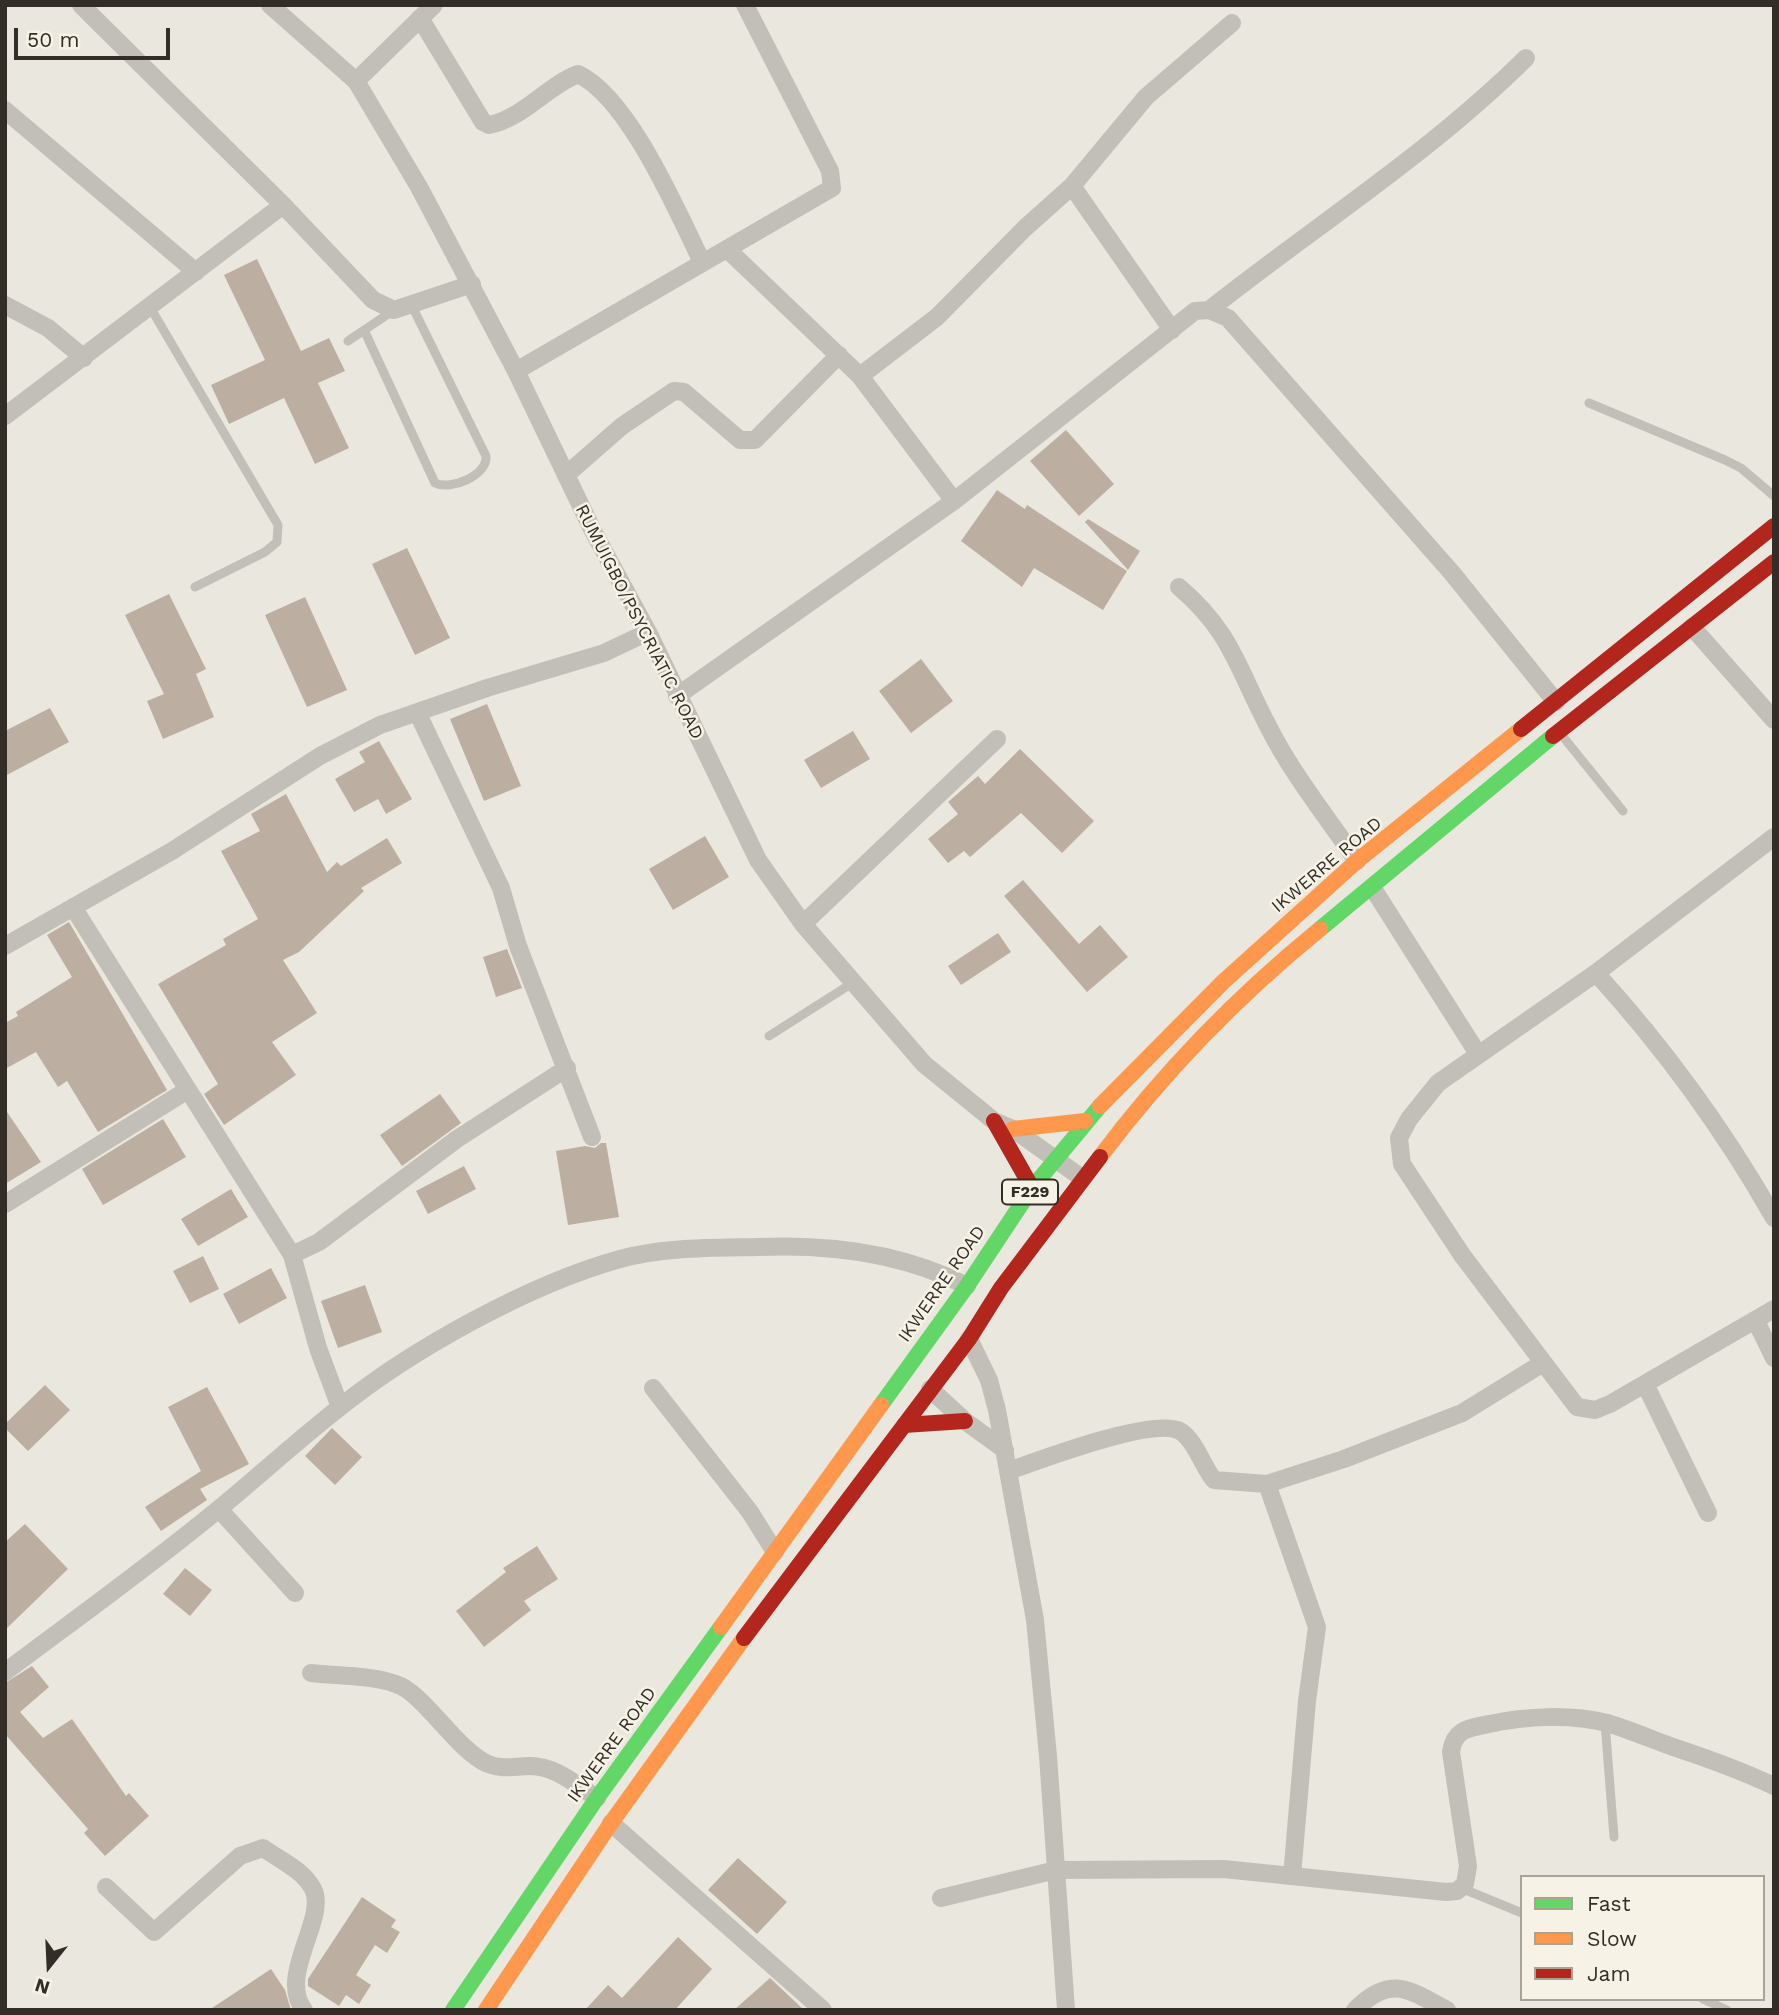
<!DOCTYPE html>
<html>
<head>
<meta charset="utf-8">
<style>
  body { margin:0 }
  #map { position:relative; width:1779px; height:2015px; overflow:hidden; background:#eae7de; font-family:"Work Sans",sans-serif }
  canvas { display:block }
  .frame { position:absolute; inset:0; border:7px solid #322d27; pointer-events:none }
  .legend { position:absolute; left:1520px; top:1875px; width:245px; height:126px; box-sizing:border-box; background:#f6f2e5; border:2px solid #a8a399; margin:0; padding:9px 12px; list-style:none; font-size:21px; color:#322d27 }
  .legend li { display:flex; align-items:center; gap:14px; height:35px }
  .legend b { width:35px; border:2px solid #a8a399 }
  .north { position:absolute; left:14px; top:1931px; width:70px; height:70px; -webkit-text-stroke:5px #f6f2e5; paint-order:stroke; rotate:198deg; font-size:19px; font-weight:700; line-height:28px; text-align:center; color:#322d27 }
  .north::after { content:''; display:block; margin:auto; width:24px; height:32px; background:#322d27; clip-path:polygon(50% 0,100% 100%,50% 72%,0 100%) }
  .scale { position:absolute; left:14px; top:28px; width:156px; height:32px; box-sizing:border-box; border:4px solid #322d27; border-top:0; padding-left:9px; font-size:21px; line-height:24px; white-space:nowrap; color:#322d27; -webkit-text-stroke:5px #f6f2e5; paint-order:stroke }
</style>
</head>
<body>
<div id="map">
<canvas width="1779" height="2015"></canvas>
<div class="frame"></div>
<ul class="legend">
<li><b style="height:9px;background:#63d668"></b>Fast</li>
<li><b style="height:9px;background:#ff974d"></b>Slow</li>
<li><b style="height:9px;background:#b3261e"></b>Jam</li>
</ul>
<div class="north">N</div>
<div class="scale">50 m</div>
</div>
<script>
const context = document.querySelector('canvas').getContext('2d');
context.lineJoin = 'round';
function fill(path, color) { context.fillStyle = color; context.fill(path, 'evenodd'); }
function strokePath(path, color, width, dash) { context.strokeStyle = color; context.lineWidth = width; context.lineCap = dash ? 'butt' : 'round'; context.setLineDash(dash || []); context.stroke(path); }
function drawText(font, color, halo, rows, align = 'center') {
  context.font = font + ' "Work Sans",sans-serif'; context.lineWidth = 5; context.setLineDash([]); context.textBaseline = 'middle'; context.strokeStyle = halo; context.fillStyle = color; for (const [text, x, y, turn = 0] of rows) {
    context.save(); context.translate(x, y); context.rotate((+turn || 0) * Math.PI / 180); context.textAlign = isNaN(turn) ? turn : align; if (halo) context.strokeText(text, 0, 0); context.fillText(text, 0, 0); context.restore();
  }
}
fill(new Path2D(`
  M257 259 301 351 329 338 345 371 318 383 349 448 315 464 284 398 229 424 211 385 265 360 224 275Z
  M1066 430 1114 484 1079 516 1030 461Z
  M997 490 1025 509 1027 505 1127 571 1103 610 1034 568 1022 587 961 541Z
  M1088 519 1140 551 1128 570 1085 522Z
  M407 548 450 638 415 655 372 564Z
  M169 594 206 669 196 674 214 717 163 739 147 701 164 694 125 615Z
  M305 597 347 690 307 707 265 615Z
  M921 659 953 701 911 733 879 691Z
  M487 704 521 786 484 801 450 719Z
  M50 708 69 742 5 776V731Z
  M853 731 870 759 821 788 804 760Z
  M379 741 412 799 386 814 378 799 354 812 335 779 365 762 359 752Z
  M1020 749 1094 821 1062 853 1021 813 970 857 964 851 948 863 928 839 958 814 948 802 978 776 985 784Z
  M286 794 327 872 337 862 341 866 387 838 402 863 361 888 364 891 299 952 283 960 317 1013 272 1042 296 1075 224 1125 204 1094 218 1084 158 984 226 945 223 939 258 919 221 851 260 831 251 814Z
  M705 836 729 877 673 910 649 869Z
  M1023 880 1079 944 1100 925 1128 957 1087 992 1004 896Z
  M69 922 167 1090 98 1132 67 1081 58 1087 36 1052 5 1069V1023L18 1016 16 1012 72 977 47 935Z
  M998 933 1011 952 961 985 948 966Z
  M507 949 522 988 496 997 483 957Z
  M440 1094 461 1123 402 1166 380 1135Z
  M5 1109 41 1162 5 1184Z
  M163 1119 186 1157 103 1205 82 1169Z
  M601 1143H606L619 1217 568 1225 556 1151 585 1146 595 1148Z
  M464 1166 476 1189 428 1214 416 1191Z
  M231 1189 248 1217 198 1246 181 1219Z
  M203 1256 219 1289 190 1303 173 1271Z
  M271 1268 287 1298 239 1324 223 1294Z
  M365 1285 382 1332 338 1348 321 1301Z
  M45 1385 70 1410 28 1451 5 1428V1424Z
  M207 1387 249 1464 200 1489 207 1500 161 1531 145 1507 201 1471 168 1407Z
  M332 1428 362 1457 335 1485 305 1456Z
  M25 1524 68 1569 5 1630V1542Z
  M537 1546 558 1579 524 1601 531 1610 484 1647 456 1611 506 1572 503 1568Z
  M185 1568 212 1590 190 1616 163 1594Z
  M32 1666 49 1687 20 1712 43 1738 72 1719 126 1796 129 1793 149 1816 105 1856 84 1833 88 1829 5 1734V1683Z
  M738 1858 787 1902 757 1934 708 1890Z
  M362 1897 396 1920 391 1927 400 1932 387 1953 375 1945 356 1975 371 1985 359 2004 346 1995 339 2006 308 1986V1979Z
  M678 1937 712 1969 675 2010H585L608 1985 622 1998Z
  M271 1969 285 1990 291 2010H209Z
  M770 1978 804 2010H734Z`), '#bcafa2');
strokePath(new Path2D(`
  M150 307 278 525 277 542 265 552 195 587
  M364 330 435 483C451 491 488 475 486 456L412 306
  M348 341 394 310
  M1589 403 1725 460 1741 468 1774 496
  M1560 733 1623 811
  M769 1036 854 982
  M1605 1723 1614 1837
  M1461 1888 1522 1913
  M1703 1999 1727 2010`), '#c2bfb8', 9);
strokePath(new Path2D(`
  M270 5 356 81 419 187 516 371 593 531 648 632 758 860 803 924 924 1064 994 1121 1013 1129 1082 1178
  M420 18 483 122 489 125C522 119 547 86 578 74 629 98 677 211 702 262
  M356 81 434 5
  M5 110 196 272
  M1072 186 1172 330
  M283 205 373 300 394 310 472 284
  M728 250 860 376 954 501
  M5 305 48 328 84 358
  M1209 310C1315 226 1429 154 1526 58
  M516 371 832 188 830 171 745 5
  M860 376 937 317 1025 228 1072 186 1146 97 1232 23
  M5 416 283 205 81 5
  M566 475 622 426 674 391 684 392 740 440H755L839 355
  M1179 587C1231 631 1238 669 1268 726 1292 774 1327 817 1357 861
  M1692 627 1774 720
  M677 696 954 501 1195 311 1209 310 1228 318 1452 573 1556 702
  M418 714 501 888 518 946 592 1137
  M1774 837 1596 973 1438 1083 1409 1119 1399 1138 1402 1164 1462 1255 1577 1407 1595 1410 1610 1404 1774 1309
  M1372 887 1478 1054
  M73 907 292 1255 318 1348 340 1407
  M803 924 997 739
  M5 946 172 851 320 756 380 725 487 688 604 653 648 632
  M1596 973C1664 1048 1724 1130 1774 1218
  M5 1204 186 1091
  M292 1255 319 1242 457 1139 567 1068
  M1756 1321 1774 1358
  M969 1339 989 1380 997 1410 1035 1620 1048 1756 1066 2010
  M1646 1386 1708 1513
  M653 1388 750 1512 775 1552
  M930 1389 965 1421 1005 1450
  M1009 1471C1039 1460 1154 1417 1180 1431 1195 1440 1203 1467 1214 1480L1267 1484 1344 1459 1462 1413 1543 1363
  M1267 1484 1317 1627 1307 1701 1292 1876
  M219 1509 295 1593
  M5 1672C77 1618 151 1565 220 1508 260 1475 298 1440 339 1408 412 1349 530 1284 620 1259 664 1247 713 1248 758 1247 829 1244 903 1253 967 1286
  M311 1673C338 1676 371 1675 396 1684 424 1693 455 1749 488 1764 503 1770 515 1766 530 1766 556 1766 576 1785 597 1798
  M611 1823 823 2010
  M106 1887 154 1932 240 1856 263 1848C280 1860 303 1870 313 1889 328 1918 277 1976 304 2010
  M941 1898 1056 1870 1224 1869 1446 1892 1457 1891 1465 1884 1468 1866 1451 1752C1454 1729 1469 1728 1489 1724 1526 1716 1571 1714 1607 1723 1631 1730 1655 1741 1679 1749 1712 1760 1742 1771 1774 1786
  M1355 2010C1391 1974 1409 1990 1447 2010`), '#c2bfb8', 18);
strokePath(new Path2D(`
  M1320 929 1553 736
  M881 1405 967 1286 1032 1188 1100 1106
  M453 2010 597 1798 721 1627`), '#63d668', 16);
strokePath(new Path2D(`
  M1100 1106 1223 982 1357 861 1521 729
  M1013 1129 1085 1121
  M1100 1157C1163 1073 1239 995 1320 929
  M721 1627 881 1405
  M486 2010 611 1823 744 1638`), '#ff974d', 16);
strokePath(new Path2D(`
  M1521 729 1774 526
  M1553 736 1774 562
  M994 1121 1032 1188
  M904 1425 965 1421
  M744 1638 969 1339 1001 1288 1100 1157`), '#b3261e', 16);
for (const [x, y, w] of [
  [1030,1192,56]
]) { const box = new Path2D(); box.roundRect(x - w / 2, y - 12.5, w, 25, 5); context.fillStyle = '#f6f2e5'; context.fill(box); strokePath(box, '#322d27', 2); }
drawText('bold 16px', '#322d27', null, [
  ["F229",1030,1192]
]);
drawText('18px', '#322d27', '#f6f2e5', [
  ["RUMUIGBO/PSYCRIATIC ROAD",639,622,63],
  ["IKWERRE ROAD",1327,865,-40],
  ["IKWERRE ROAD",942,1284,-55],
  ["IKWERRE ROAD",612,1745,-54]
]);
</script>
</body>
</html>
